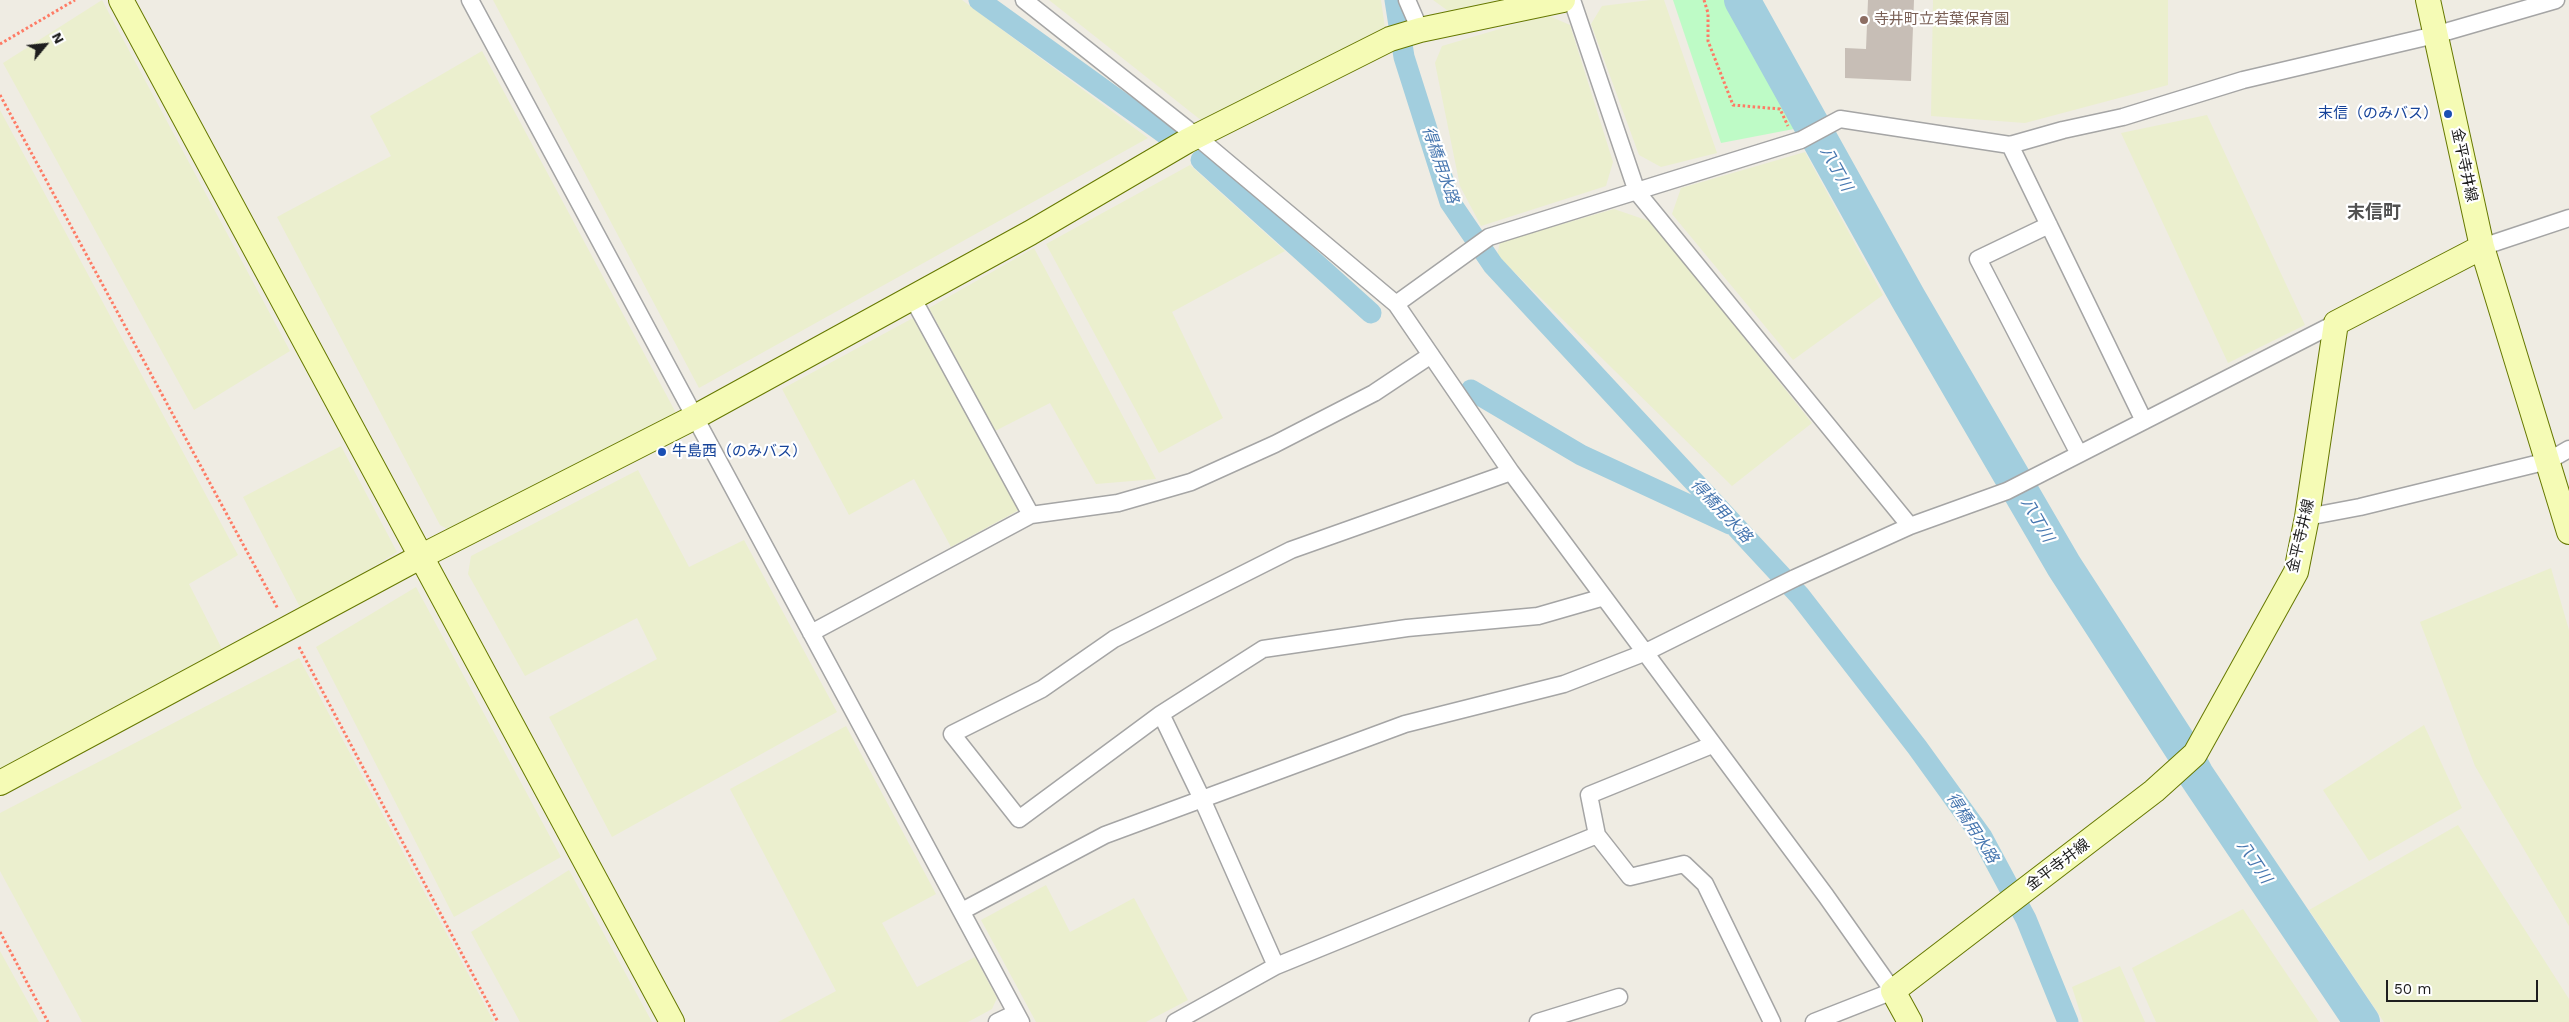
<!DOCTYPE html>
<html>
<head>
<meta charset="utf-8">
<style>
  body { margin:0 }
  #map { position:relative; width:2569px; height:1022px; overflow:hidden; background:#efece3; font-family:"Work Sans",sans-serif }
  canvas { display:block }
  .north { position:absolute; left:20px; top:20px; width:50px; height:50px; -webkit-text-stroke:4px #fff; paint-order:stroke; rotate:62deg; font-size:14px; font-weight:700; line-height:20px; text-align:center; color:#1e1e1e }
  .north::after { content:''; display:block; margin:auto; width:18px; height:22px; background:#1e1e1e; clip-path:polygon(50% 0,100% 100%,50% 72%,0 100%) }
  .scale { position:absolute; left:2386px; top:980px; width:152px; height:22px; box-sizing:border-box; border:2px solid #1e1e1e; border-top:0; padding-left:6px; font-size:15px; line-height:18px; white-space:nowrap; color:#1e1e1e; -webkit-text-stroke:4px #fff; paint-order:stroke }
</style>
</head>
<body>
<div id="map">
<canvas width="2569" height="1022"></canvas>
<div class="north">N</div>
<div class="scale">50 m</div>
</div>
<script>
const context = document.querySelector('canvas').getContext('2d');
context.lineJoin = 'round';
function fill(path, color) { context.fillStyle = color; context.fill(path, 'evenodd'); }
function strokePath(path, color, width, dash) { context.strokeStyle = color; context.lineWidth = width; context.lineCap = dash ? 'butt' : 'round'; context.setLineDash(dash || []); context.stroke(path); }
function drawText(font, color, halo, rows, align = 'center') {
  context.font = font + ' "Work Sans","Noto Sans JP",sans-serif'; context.lineWidth = 4.5; context.setLineDash([]); context.textBaseline = 'middle'; context.strokeStyle = halo; context.fillStyle = color; for (const [text, x, y, turn = 0] of rows) {
    context.save(); context.translate(x, y); context.rotate((+turn || 0) * Math.PI / 180); context.textAlign = isNaN(turn) ? turn : align; if (halo) context.strokeText(text, 0, 0); context.fillText(text, 0, 0); context.restore();
  }
}
fill(new Path2D(`
  M102 0 290 351 194 410 3 63Z
  M493 0H962L1148 138 699 388Z
  M1049 0H1381L1385 28 1202 121Z
  M1433 0H1511L1451 13Z
  M1650 0H1664L1717 153 1661 167 1639 155 1591 24 1602 6Z
  M1933 0H2168V85L2025 123 1931 116Z
  M1547 15 1570 25 1613 162 1606 186 1481 226 1460 186 1435 63 1442 46Z
  M482 51 676 413 458 535 440 525 277 217 391 156 370 116Z
  M0 110 238 555 189 584 223 651 0 773Z
  M2207 115 2305 325 2228 363 2121 133Z
  M1805 152 1883 295 1793 360 1672 214 1681 188Z
  M1190 165 1285 251 1172 312 1223 418 1159 453 1046 244Z
  M1614 209 1652 222 1812 423 1732 486 1497 255 1500 242Z
  M1034 248 1156 479 1096 484 1050 403 995 431 929 308Z
  M913 318 1019 510 951 547 914 479 849 515 782 389Z
  M341 446 397 552 302 611 243 497Z
  M638 470 689 567 744 540 837 712 612 837 549 717 657 659 637 618 525 676 468 574 471 556Z
  M2551 568 2569 630V926L2475 766 2420 622Z
  M416 587 561 857 454 917 316 647Z
  M299 658 494 1022H82L0 871V813Z
  M2424 725 2462 808 2369 861 2323 790Z
  M846 726 936 894 882 923 917 987 975 957 997 998 992 1009 968 1022H778L836 991 730 789Z
  M2458 825 2569 999V1022H2384L2309 910Z
  M569 870 652 1022H520L471 932Z
  M1046 885 1070 932 1134 898 1188 1000 1146 1022H1036L981 920Z
  M2243 909 2319 1022H2156L2132 968Z
  M0 951 39 1022H0Z
  M2120 966 2145 1022H2083L2072 987Z`), '#ebefce');
fill(new Path2D(`
  M1673 0H1728L1799 128 1721 143Z`), '#befbc6');
strokePath(new Path2D(`
  M979 0 1168 136
  M1395 0 1404 57 1450 202 1493 265 1800 596 1917 747 1982 837 2026 919 2068 1022
  M1201 160 1371 313
  M1471 390 1581 455 1730 524`), '#a2cede', 21);
strokePath(new Path2D(`
  M1742 0 1908 298 2064 566 2183 750 2196 775 2362 1022`), '#a2cede', 36);
fill(new Path2D(`
  M1868 0H1914L1911 81 1845 78V48L1866 49Z`), '#c7beb6');
const street = new Path2D(`
  M470 0 1021 1022
  M1024 0 1196 136 1396 304 1511 472 1826 896 1893 991 1814 1022
  M1407 0 1420 30
  M1572 0 1637 192 1910 526
  M2010 145 2144 421
  M2049 225 1978 259 2079 454
  M2482 247 2569 218
  M912 297 1031 515
  M1396 304 1489 237 1801 140 1840 119 2010 145 2063 130 2123 117 2243 80 2435 35 2556 0
  M1511 472 1291 550 1114 639 1042 689 952 734 1019 819 1161 714 1263 649 1407 628 1538 616 1604 597
  M2307 517 2360 507 2548 461 2569 449
  M811 633 1031 515 1118 503 1191 482 1275 444 1374 393 1431 355
  M1161 714 1202 799 1276 966
  M1597 835 1630 877 1684 864 1705 884 1772 1022
  M962 911 1105 835 1405 724 1564 684 1644 653 1795 578 1910 526 2007 491 2336 323
  M997 1022 1016 1013
  M1175 1022 1276 966 1597 835 1589 795 1712 745
  M1538 1022 1619 997`);
const secondary = new Path2D(`
  M121 0 672 1022
  M2482 247 2569 532
  M0 783 420 557 695 417 1030 233 1187 141 1390 39 1420 30 1563 0
  M1910 1022 1893 991 2154 791 2195 754 2296 572 2307 517 2336 323 2482 247 2428 0`);
strokePath(street, '#a5a5a5', 19);
strokePath(secondary, '#667801', 26);
strokePath(new Path2D(`
  M1704 0 1708 13V41L1733 105 1780 109 1788 126
  M0 44 75 0
  M0 95 278 609
  M299 647 498 1022
  M0 932 48 1022`), '#fe7b65', 3, [2.5, 2.5]);
strokePath(street, '#fff', 16);
strokePath(secondary, '#f5fbb5', 24);
for (const [x, y, r, color] of [
  [1864,20,5,"#8d6e63"],
  [2448,114,5,"#1a4fb4"],
  [662,452,5,"#1a4fb4"]
]) { const dot = new Path2D(); dot.arc(x, y, r, 0, 2 * Math.PI); context.fillStyle = color; context.fill(dot); strokePath(dot, '#fff', 2); }
drawText('15px', '#785e54', '#fff', [
  ["寺井町立若葉保育園",1874,20]
], 'left');
drawText('15px', '#164399', '#fff', [
  ["末信（のみバス）",2438,114],
  ["牛島西（のみバス）",672,452,"left"]
], 'right');
drawText('15px', '#1e1e1e', '#fff', [
  ["金平寺井線",2464,165,78],
  ["金平寺井線",2301,536,-77],
  ["金平寺井線",2058,865,-37]
]);
drawText('italic 16px', '#4777b0', '#fff', [
  ["得橋用水路",1440,165,71],
  ["八丁川",1836,169,61],
  ["得橋用水路",1721,511,47],
  ["八丁川",2037,520,60],
  ["得橋用水路",1972,828,57],
  ["八丁川",2254,862,56]
]);
drawText('bold 18px', '#515151', '#fff', [
  ["末信町",2374,213]
]);
</script>
</body>
</html>
